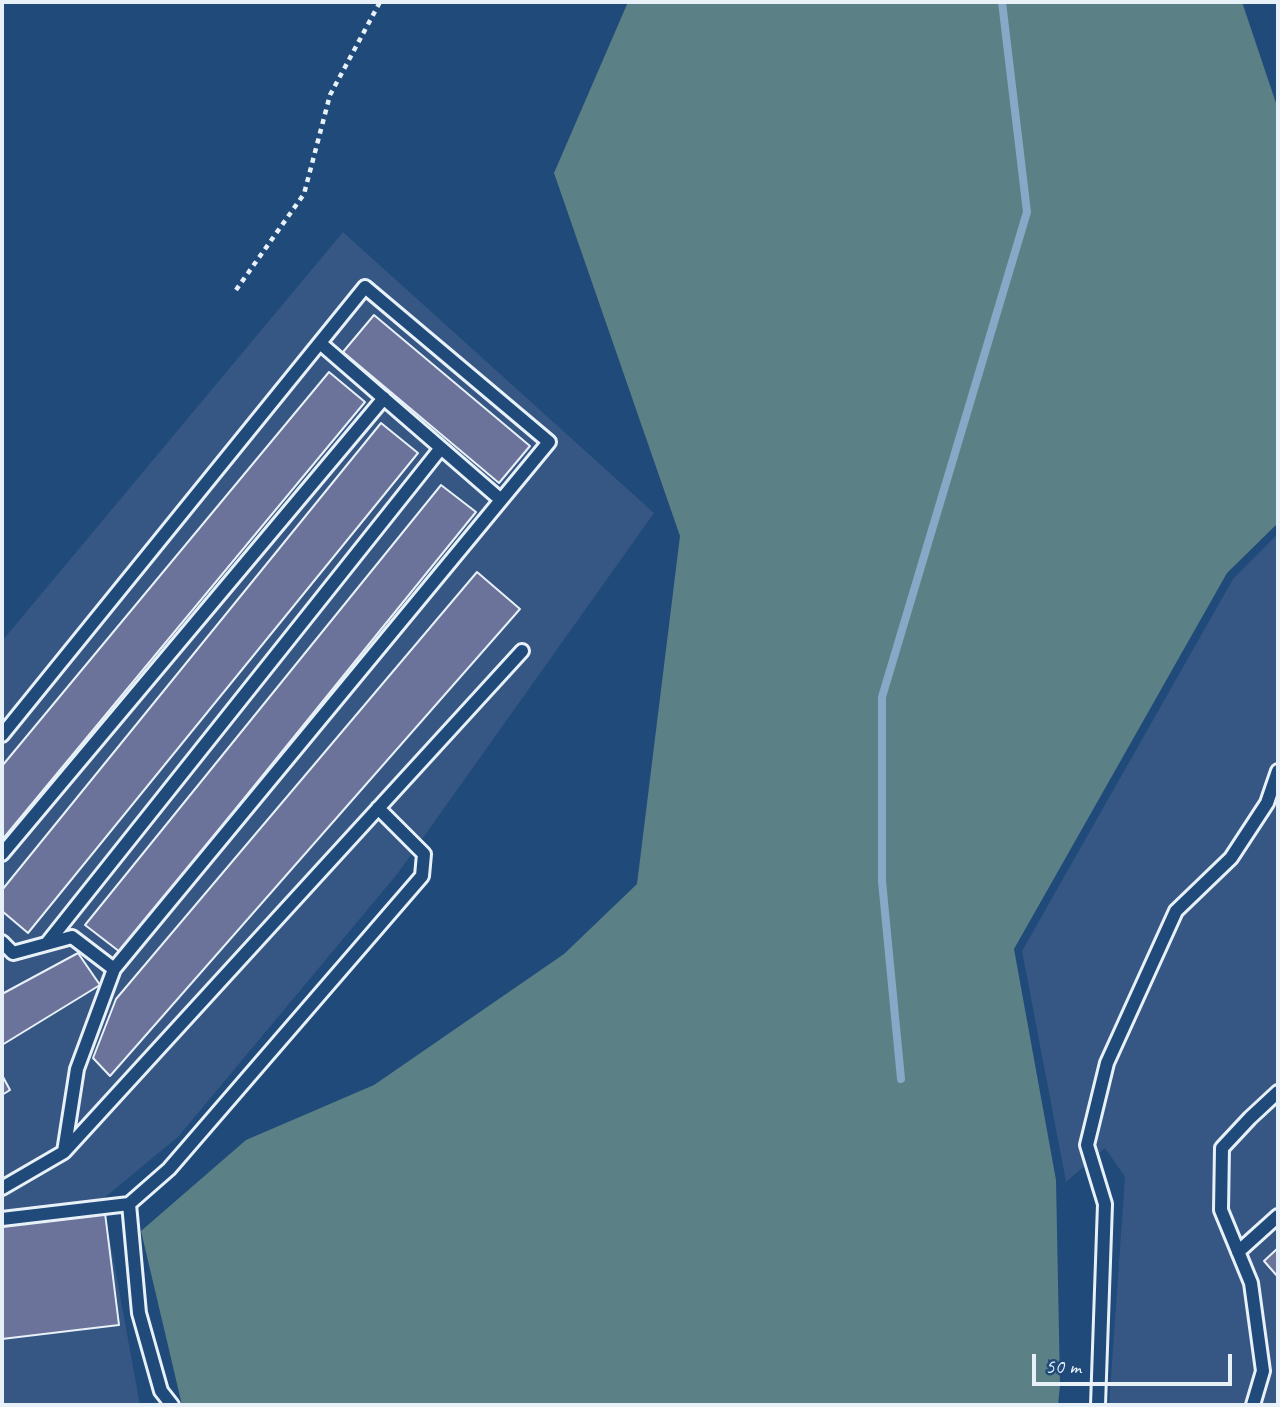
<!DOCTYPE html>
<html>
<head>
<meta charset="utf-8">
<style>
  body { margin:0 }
  #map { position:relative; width:1280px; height:1407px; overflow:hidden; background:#1f4a7a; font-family:Caveat,sans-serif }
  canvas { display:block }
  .frame { position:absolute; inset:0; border:4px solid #e8f1f8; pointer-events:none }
  .scale { position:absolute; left:1032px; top:1354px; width:200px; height:32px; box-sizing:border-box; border:4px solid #e8f1f8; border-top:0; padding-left:9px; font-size:21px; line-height:24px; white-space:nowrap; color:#e8f1f8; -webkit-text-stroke:5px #1f4a7a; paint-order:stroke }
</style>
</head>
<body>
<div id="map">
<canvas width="1280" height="1407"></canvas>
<div class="frame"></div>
<div class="scale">50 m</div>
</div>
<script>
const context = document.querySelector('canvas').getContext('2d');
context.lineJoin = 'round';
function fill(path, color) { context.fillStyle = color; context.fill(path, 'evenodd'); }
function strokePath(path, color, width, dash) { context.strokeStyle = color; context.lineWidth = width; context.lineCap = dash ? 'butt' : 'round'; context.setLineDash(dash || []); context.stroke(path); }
fill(new Path2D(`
  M343 232 654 513 398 873 178 1137 92 1208 2 1218V641Z
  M1278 534V1405H1109L1125 1177 1105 1148 1066 1182 1022 951 1233 579Z
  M105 1213 140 1405H2V1226Z`), '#365684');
fill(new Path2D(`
  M628 2H1242L1278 109V523L1227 573 1014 949 1056 1180 1060 1385 1058 1405H182L141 1231 246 1140 374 1085 564 954 637 884 680 536 554 173Z`), '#5b8085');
strokePath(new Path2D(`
  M901 1079 882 881V697L1027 212 1002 2`), '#87a8c6', 8);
const building = new Path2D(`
  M374 315 530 446 499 483 343 352Z
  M329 372 365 402 2 840V766Z
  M381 423 418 453 28 933 2 911V890Z
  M441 485 476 512 120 952 85 925Z
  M477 572 520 609 110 1076 93 1058 116 999Z
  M78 953 100 985 2 1045V994Z
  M2 1075 10 1090 2 1095Z
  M105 1213 119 1325 2 1339V1226Z
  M1278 1248V1277L1264 1261Z`);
fill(building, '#6b739a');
strokePath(building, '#e8f1f8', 2);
const lane = new Path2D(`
  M320 343 501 500
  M2 735 365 287 549 442 114 969 72 937 13 953 2 942
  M2 854 384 398
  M48 942 441 448
  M114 969 77 1069 64 1152 522 651
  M2 1188 64 1152
  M129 1204 139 1313 161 1391 172 1405
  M2 1219 129 1204 169 1169 422 876 424 854 378 808
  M1238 1252 1278 1216
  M1098 1405 1105 1204 1087 1145 1107 1063 1176 911 1231 858 1267 803 1278 771
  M1253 1405 1263 1371 1251 1283 1221 1210 1222 1148 1250 1118 1278 1092`);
strokePath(lane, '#e8f1f8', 18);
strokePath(new Path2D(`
  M236 290 304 194 330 95 380 2`), '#e8f1f8', 4.5, [5, 5]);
strokePath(lane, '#1f4a7a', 12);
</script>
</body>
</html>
